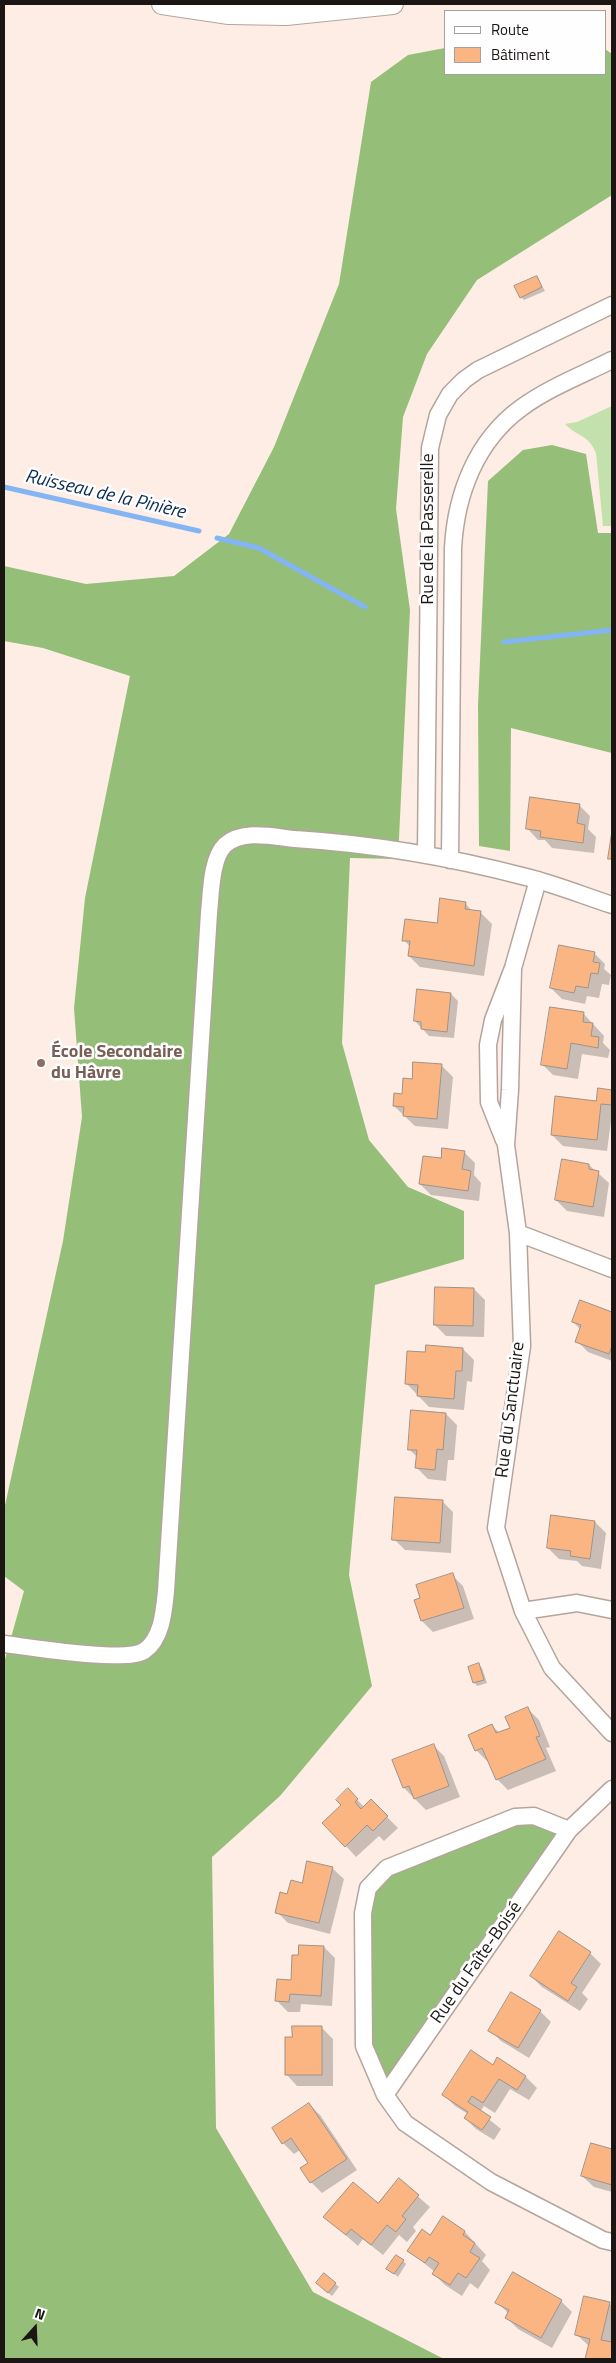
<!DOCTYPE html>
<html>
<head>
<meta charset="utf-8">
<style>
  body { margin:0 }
  #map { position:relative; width:616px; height:2363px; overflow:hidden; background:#fdede4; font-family:"Titillium Web",sans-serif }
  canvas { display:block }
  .frame { position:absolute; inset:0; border:5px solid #1b1613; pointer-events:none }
  .legend { position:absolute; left:444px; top:10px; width:162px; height:65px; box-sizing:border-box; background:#fefefe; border:1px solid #a3a1a0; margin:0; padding:6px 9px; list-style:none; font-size:15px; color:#1b1613 }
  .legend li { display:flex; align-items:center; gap:10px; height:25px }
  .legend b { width:25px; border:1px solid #a3a1a0 }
  .north { position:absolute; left:10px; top:2303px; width:50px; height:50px; -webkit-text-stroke:4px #fefefe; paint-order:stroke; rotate:20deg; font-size:14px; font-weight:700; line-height:20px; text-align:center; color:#1b1613 }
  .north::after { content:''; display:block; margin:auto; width:18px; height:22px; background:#1b1613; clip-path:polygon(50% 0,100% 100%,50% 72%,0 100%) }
</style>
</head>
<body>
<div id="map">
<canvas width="616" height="2363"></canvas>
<div class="frame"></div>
<ul class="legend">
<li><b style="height:6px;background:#fff"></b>Route</li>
<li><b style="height:14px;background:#fbb582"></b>Bâtiment</li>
</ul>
<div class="north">N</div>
</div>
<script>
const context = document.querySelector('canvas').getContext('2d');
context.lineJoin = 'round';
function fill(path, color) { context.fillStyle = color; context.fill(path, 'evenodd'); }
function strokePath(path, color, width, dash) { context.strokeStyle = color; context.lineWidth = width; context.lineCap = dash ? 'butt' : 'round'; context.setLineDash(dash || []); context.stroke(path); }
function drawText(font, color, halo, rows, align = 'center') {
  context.font = font + ' "Titillium Web",sans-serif'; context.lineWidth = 5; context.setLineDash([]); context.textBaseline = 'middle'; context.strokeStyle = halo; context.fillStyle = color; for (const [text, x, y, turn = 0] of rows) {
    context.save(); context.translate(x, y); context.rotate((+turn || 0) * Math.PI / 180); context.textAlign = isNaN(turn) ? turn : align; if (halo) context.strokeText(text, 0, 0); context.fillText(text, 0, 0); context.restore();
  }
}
fill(new Path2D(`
  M612 406V526H603L596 453C587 433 579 438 565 424L577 422Z`), '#c2e1ad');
fill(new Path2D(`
  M445 48V74H605V49L612 54V195L477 280 427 354 403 417 396 509 410 610 398 859 350 858 342 1043 369 1140 408 1187 464 1211V1259L375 1285 349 1575 372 1686 280 1796 212 1857 216 2128 313 2292 444 2359H4V1663L24 1591 4 1576V1510L63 1241 82 1117 74 1008 85 898 130 676 43 648 4 641V566L86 584 174 576 229 534 274 447 339 284 371 82 408 55Z
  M552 445 586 454 598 533H612V753L511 728 510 851 479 846 478 705 488 481 523 450Z
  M515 1817 569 1830 385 2095 364 2046 363 1913 387 1868Z`), '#95be78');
fill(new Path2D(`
  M537 277 545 291 524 300 521 297Z
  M579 805 590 816 588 829 596 837 594 853 552 848 545 840H538L527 828Z
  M465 903 473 912H480L492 924 484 976 420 967 409 956 410 947 404 940 438 924Z
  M594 953 605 964 604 969 611 975 609 985 602 984 599 998 587 996 585 1004 562 999 551 988Z
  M451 994 458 1001 454 1038 429 1036 415 1021Z
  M583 1013 604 1036 603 1043 610 1050 608 1058 582 1054 578 1079 553 1075 542 1064Z
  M442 1066 453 1077 448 1129 415 1126 394 1106 413 1081Z
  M599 1090 612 1091V1114L607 1151 563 1146 552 1135 598 1103Z
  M464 1152 475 1163 474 1175 481 1183 479 1201 431 1195 420 1184 442 1159Z
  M589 1165 609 1183 604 1217 567 1211 556 1200Z
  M474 1289 485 1300 484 1337 446 1336 435 1325Z
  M580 1302 612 1314V1361L588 1352 577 1341 581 1330 573 1322Z
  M463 1349 474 1360 472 1382 467 1381 464 1410 429 1407 406 1383 426 1353Z
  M446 1414 457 1425 454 1460H448L446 1481 428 1479 417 1468 418 1458 409 1449Z
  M442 1501 453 1512 451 1553 405 1550 394 1539Z
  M595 1522 606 1533 601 1569 582 1566 577 1561 559 1559 548 1548Z
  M452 1575 463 1586 474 1619 433 1632 422 1621Z
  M479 1665 482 1668 487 1683 477 1686 474 1682Z
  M528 1709 539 1720 550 1747 546 1748 556 1771 508 1790 497 1779 489 1760 487 1761 476 1750 492 1726 500 1733 511 1728Z
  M433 1745 444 1756 460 1797 426 1810 404 1788Z
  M348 1790 364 1807 371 1801 398 1828 384 1841 379 1836 356 1857 346 1846 343 1805Z
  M332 1868 344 1879 330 1934 288 1923 277 1912 288 1895Z
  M324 1947 335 1958 332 2006 301 2004 300 2012H288L277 2001 292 1982 300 1956Z
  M590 1953 601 1964 582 1993 588 1999 580 2011 542 1987 531 1976Z
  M540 2011 551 2022 529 2058 501 2041 490 2030Z
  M322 2028 333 2039V2086H297L286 2074 293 2038Z
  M498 2059 526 2077 537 2088 529 2100 510 2089 495 2113 484 2106 480 2112 501 2129 494 2140 476 2129 465 2118 468 2114 455 2106 444 2095 493 2066Z
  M309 2104 320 2115 357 2170 322 2193 311 2182 309 2164 300 2150 294 2154 283 2143Z
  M592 2144 612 2150V2192L594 2187 582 2176Z
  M399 2180 430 2207 413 2227 416 2231 407 2242 399 2235 383 2255 363 2239 358 2246 325 2217 378 2205Z
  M465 2232 486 2255 482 2261 490 2270 478 2289 470 2283 462 2296 445 2285 434 2274 435 2272 409 2251Z
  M403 2261 406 2264 398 2277 388 2269Z
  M513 2274 561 2301 572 2312 552 2348 518 2329 507 2318 509 2314 497 2302Z
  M325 2275 339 2287 332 2296 321 2287Z
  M609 2303 612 2306V2359H586L589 2346 577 2335Z`), '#0003');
strokePath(new Path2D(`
  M4 487 199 531
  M217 538 259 548 365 607
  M504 642 612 630`), '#83b5f4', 5);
const building = new Path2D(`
  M537 276 542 287 520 298 514 286Z
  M530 797 580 804 577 823 585 825 583 843 540 837 541 831 526 829Z
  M612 831V859H608Z
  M440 898 466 902 465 909 481 911 474 966 408 956 410 941H402L405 919 437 923Z
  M559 945 595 952 593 962 600 963 598 974 591 973 588 988 576 986 574 993 550 988Z
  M417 989 451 993 447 1032 421 1029V1022L414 1021Z
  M550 1007 584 1012 583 1022 593 1023 591 1036 599 1037 598 1048 571 1043 567 1069 541 1065Z
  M413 1062 442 1064 437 1119 403 1116 404 1107 393 1106 394 1093 402 1094 403 1078 412 1079Z
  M598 1088 612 1090V1105L601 1104 597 1140 551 1135 555 1096 596 1101Z
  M442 1148 465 1151 462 1169 471 1171 468 1191 419 1184 423 1156 441 1158Z
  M562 1159 589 1164V1169L599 1171 593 1207 555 1200Z
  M435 1287 474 1288 473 1326 434 1325Z
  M580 1300 612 1312V1346L609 1354 575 1342 581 1325 572 1322Z
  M426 1345 463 1348 462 1371H456L454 1399 417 1396 418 1385 405 1384 407 1351 425 1352Z
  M411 1410 446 1413 443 1450 437 1449 435 1470 415 1468 417 1450H408Z
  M395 1497 443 1500 440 1543 392 1540Z
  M551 1515 595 1521 590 1559 570 1556 571 1551 547 1548Z
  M453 1573 464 1608 421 1621 414 1600 420 1598 416 1585Z
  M479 1663 484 1680 473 1683 468 1667Z
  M528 1707 540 1736 536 1737 546 1759 496 1780 482 1748 475 1751 468 1735 492 1724 496 1733 510 1728 505 1717Z
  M434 1744 449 1786 414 1799 409 1786 403 1788 392 1760Z
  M348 1788 358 1799 355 1802 361 1809 371 1799 388 1816 373 1831 367 1825 345 1847 322 1823 341 1805 336 1800Z
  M307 1861 333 1867 319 1923 275 1913 280 1892 287 1894 291 1880 302 1883Z
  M559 1931 591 1952 571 1983 577 1987 568 2001 530 1976Z
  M299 1945 324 1946 321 1996 290 1994 289 2002 275 2001 277 1979 291 1980 292 1955H298Z
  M511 1992 541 2010 518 2048 488 2031Z
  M292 2026H322V2075H285V2037H292Z
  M471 2050 493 2065 497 2057 526 2076 517 2090 499 2079 483 2103 472 2096 468 2102 491 2117 482 2130 464 2118 468 2112 442 2095Z
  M309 2103 347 2159 310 2183 300 2168 308 2163 291 2138 282 2144 272 2128Z
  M591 2143 612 2149V2185L581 2176Z
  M399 2178 419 2195 402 2216 406 2219 396 2232 387 2225 371 2245 351 2229 346 2235 323 2217 353 2182 378 2203Z
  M443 2216 465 2231 463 2235 475 2243 470 2252 480 2258 466 2278 458 2273 450 2285 432 2274 439 2263 429 2257 425 2263 407 2251 422 2229 430 2235Z
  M396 2255 404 2260 394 2274 386 2269Z
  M513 2272 562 2300 541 2338 505 2318 509 2310 495 2303Z
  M324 2273 336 2283 328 2293 316 2283Z
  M584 2296 610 2302 601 2340 612 2342V2359H585L590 2339 575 2335Z`);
fill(building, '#fbb582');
strokePath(building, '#9f9288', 1);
const minor = new Path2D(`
  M426 855 430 448 438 415 450 394 464 380 478 370 612 305
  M450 860 453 548C456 494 476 441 521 408 548 388 582 375 612 360
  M513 968 510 1090 506 1145 518 1233 522 1346 496 1528 523 1611 552 1668 612 1733
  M504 1140 489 1102 488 1045 493 1020 513 968 538 880
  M518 1233 612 1269
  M523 1611 577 1603 612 1610
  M4 1644C29 1647 126 1663 144 1651 162 1639 164 1611 166 1591L209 913C211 895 211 858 225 845 243 829 274 837 295 839 373 844 450 857 526 877 555 884 584 896 612 905
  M612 1789 569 1830 385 2095 405 2123 491 2182 603 2240 612 2242
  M385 2095 364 2046 363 1913 368 1888 387 1868 515 1817 534 1816 569 1830`);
const tertiary = new Path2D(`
  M162 4 229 14 286 15 393 4`);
strokePath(minor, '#b4a59c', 19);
strokePath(tertiary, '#b4a59c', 22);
strokePath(minor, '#fff', 16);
strokePath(tertiary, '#fff', 20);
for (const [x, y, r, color] of [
  [41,1063,5,"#8d6e63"]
]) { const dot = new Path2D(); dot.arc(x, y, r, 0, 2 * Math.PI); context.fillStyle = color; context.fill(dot); strokePath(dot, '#fefefe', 2); }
drawText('18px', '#1b1613', '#fefefe', [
  ["Rue de la Passerelle",429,529,-90],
  ["Rue du Sanctuaire",511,1410,-83],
  ["Rue du Faîte-Boisé",477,1963,-55]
]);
drawText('bold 18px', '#785e54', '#fefefe', [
  ["École Secondaire",51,1053],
  ["du Hâvre",51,1074]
], 'left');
drawText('italic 19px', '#092b53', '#fefefe', [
  ["Ruisseau de la Pinière",105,495,13]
]);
</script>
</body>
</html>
